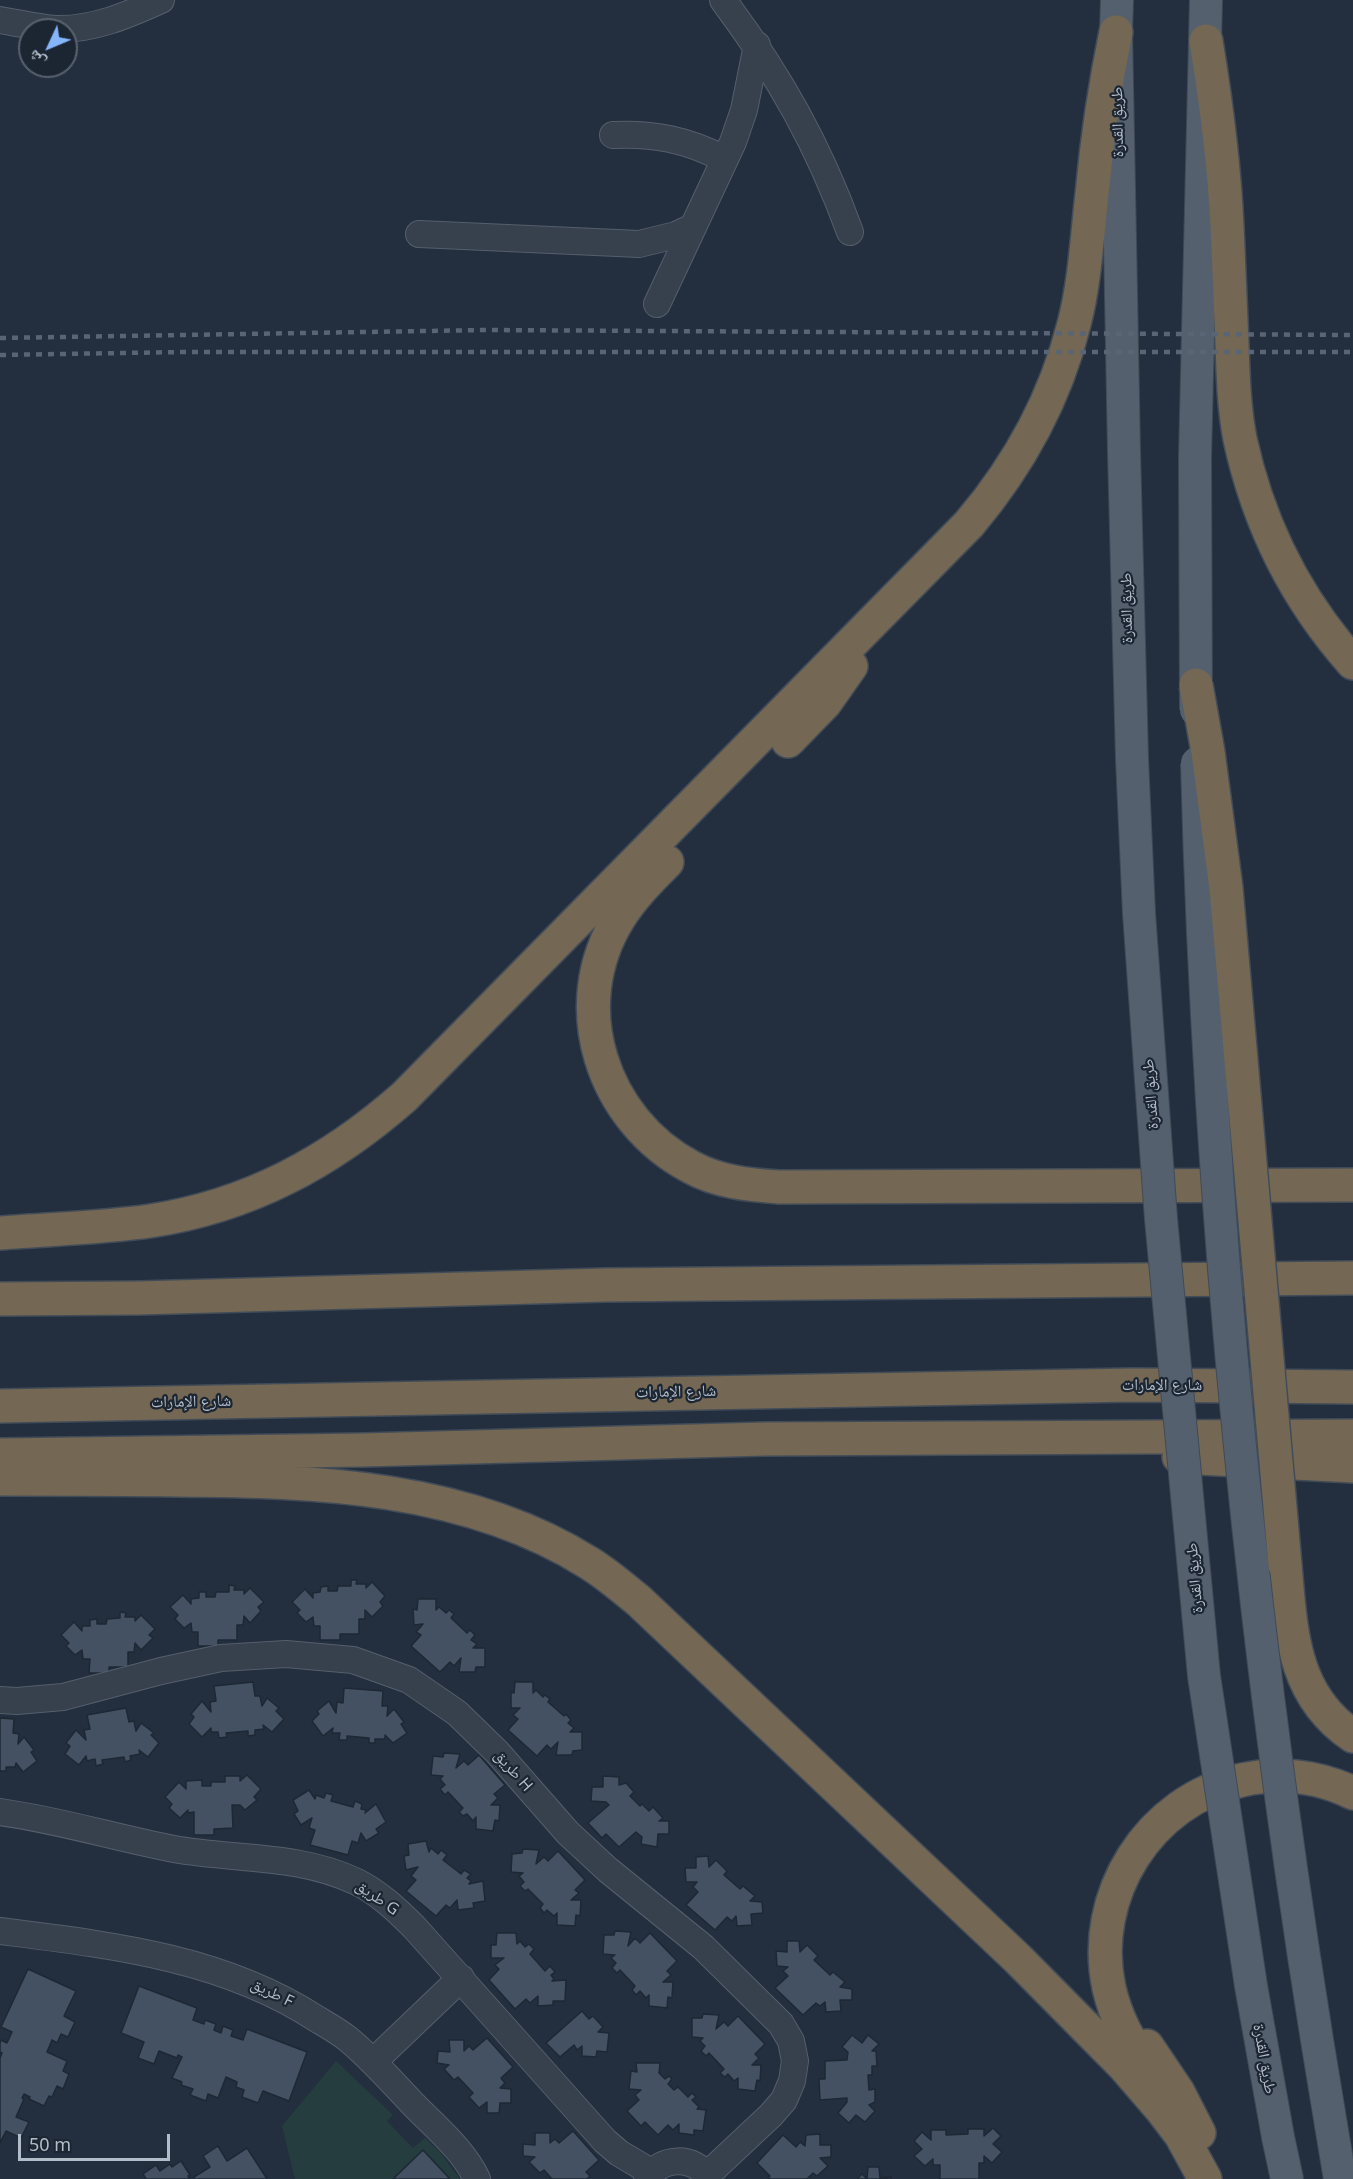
<!DOCTYPE html>
<html>
<head>
<meta charset="utf-8">
<style>
  body { margin:0 }
  #map { position:relative; width:1353px; height:2179px; overflow:hidden; background:#232f3e; font-family:"Noto Sans","Noto Naskh Arabic",sans-serif }
  canvas { display:block }
  .north { position:absolute; left:18px; top:18px; width:60px; height:60px; box-sizing:border-box; background:#1c2633; border:2px solid #58626f; border-radius:50%; rotate:226deg; font-size:16px; font-weight:700; line-height:24px; text-align:center; color:#b3bcc9 }
  .north::after { content:''; display:block; margin:auto; width:21px; height:27px; background:#85b6fc; clip-path:polygon(50% 0,100% 100%,50% 72%,0 100%) }
  .scale { position:absolute; left:18px; top:2134px; width:152px; height:27px; box-sizing:border-box; border:3px solid #b3bcc9; border-top:0; padding-left:8px; font-size:18px; line-height:21px; white-space:nowrap; color:#b3bcc9; -webkit-text-stroke:4px #1c2633; paint-order:stroke }
</style>
</head>
<body>
<div id="map">
<canvas width="1353" height="2179"></canvas>
<div class="north">ش</div>
<div class="scale">50 m</div>
</div>
<script>
const context = document.querySelector('canvas').getContext('2d');
context.lineJoin = 'round';
function fill(path, color) { context.fillStyle = color; context.fill(path, 'evenodd'); }
function strokePath(path, color, width, dash) { context.strokeStyle = color; context.lineWidth = width; context.lineCap = dash ? 'butt' : 'round'; context.setLineDash(dash || []); context.stroke(path); }
function drawText(font, color, halo, rows, align = 'center') {
  context.font = font + ' "Noto Sans","Noto Naskh Arabic",sans-serif'; context.lineWidth = 4.5; context.setLineDash([]); context.textBaseline = 'middle'; context.strokeStyle = halo; context.fillStyle = color; for (const [text, x, y, turn = 0] of rows) {
    context.save(); context.translate(x, y); context.rotate((+turn || 0) * Math.PI / 180); context.textAlign = isNaN(turn) ? turn : align; if (halo) context.strokeText(text, 0, 0); context.fillText(text, 0, 0); context.restore();
  }
}
fill(new Path2D(`
  M336 2061 393 2115 387 2121 413 2148 425 2138 440 2152 460 2179H295L282 2126Z`), '#253d3f');
const building = new Path2D(`
  M351 1580H357L356 1584H366V1588L372 1582 385 1596 380 1602 383 1606 372 1617 365 1610V1619H359V1634H340V1640H320V1626H314L313 1617 306 1622 297 1613 300 1610 292 1602 305 1589 313 1598V1593L320 1592 321 1587 328 1586V1591H337L338 1586H351Z
  M229 1585 235 1586 234 1590H244V1594L250 1588 264 1602 258 1607 261 1611 250 1623 244 1616 243 1625H237V1640H218V1646H198V1632H192L191 1623 184 1628 175 1619 178 1615 170 1607 183 1595 191 1604V1599L199 1598V1592H206V1597H215L216 1592H229Z
  M418 1599H436V1610L439 1607 446 1613 449 1610 454 1614 451 1618 467 1633 470 1630 475 1635 471 1640 477 1644 473 1648H485V1667H476L475 1672H459L461 1658 454 1666 450 1662 440 1672 411 1646 421 1635 416 1632 423 1624 414 1625 413 1609 417 1610Z
  M120 1612 126 1613 125 1617H135V1621L141 1615 155 1629 149 1635 153 1638 141 1650 135 1643 134 1652H128V1667H109V1673H89L90 1659H83L82 1650 75 1655 66 1646 69 1643 61 1635 74 1622 82 1631V1626H90V1620L97 1619V1624H106L107 1619 120 1618Z
  M253 1682 255 1696H260L262 1706 267 1698 279 1708 276 1711 284 1719 272 1732 263 1725 264 1729 255 1730V1735L248 1736V1731L226 1733 227 1737 219 1738 218 1732H211V1728L202 1737 189 1724 194 1717 191 1714 202 1701 211 1712 210 1702 216 1701 214 1686Z
  M515 1682H533V1693L536 1690 543 1697 545 1695 550 1699 548 1702 564 1716 566 1714 571 1720 568 1723 574 1728 570 1732H582V1750L573 1751 572 1755H556L558 1742 551 1749 547 1745 537 1756 508 1730 518 1719 513 1715 520 1708H511V1692L514 1693Z
  M344 1688 383 1691 382 1706H388L387 1716 394 1709 404 1722 401 1724 407 1733 393 1743 385 1735V1739H375V1743H369V1738L347 1736V1740H339L340 1733H332L333 1728 323 1736 312 1721 319 1714 317 1711 329 1701 336 1713 337 1702 343 1703Z
  M126 1708 129 1722 134 1721 136 1731 141 1723 154 1733 151 1735 159 1743 148 1757 139 1750 140 1754 130 1756 131 1760 125 1762 124 1757 102 1760 103 1764 96 1766 95 1759 87 1761 86 1756 79 1765 65 1754 70 1746 66 1743 76 1730 86 1740 84 1730 90 1729 87 1715Z
  M0 1718 14 1719 13 1733 19 1734 18 1744 24 1737 34 1750 31 1752 37 1761 23 1772 16 1763 15 1767H6V1771H0Z
  M444 1753 460 1754 456 1768 464 1761 468 1765 479 1755 505 1785 494 1794 498 1798 491 1805H500L499 1821 495 1820 493 1831 476 1829V1817L473 1821 467 1814 463 1816 459 1812 463 1808 448 1792 445 1795 440 1789 445 1785 440 1779 443 1776 431 1775 433 1756 443 1757Z
  M247 1775 261 1789 254 1797 257 1800 245 1810 240 1805H232L233 1828 214 1829V1835H194V1812L188 1813V1810L180 1818 169 1808 172 1804 165 1797 179 1782 186 1789V1781L202 1780V1786H211V1782H225V1776H240V1781Z
  M603 1776 619 1777V1785L626 1783 634 1792 630 1796 640 1806 642 1804 649 1811 653 1807 663 1818 659 1821H669V1834H658L657 1847 641 1844 642 1837 636 1832 619 1847 606 1834 602 1838 588 1823 609 1805 606 1802 591 1801 592 1787H603Z
  M309 1790 315 1799 316 1795 324 1798 326 1793 333 1795 331 1801 353 1807 355 1801 362 1804 361 1809 366 1810 365 1813 376 1804 386 1822 376 1829 379 1833 366 1841 361 1833 358 1843 352 1841 348 1855 310 1845 315 1830 309 1828 312 1818 301 1825 294 1814 298 1811 293 1800Z
  M426 1841 429 1852 431 1848 438 1854 441 1850 447 1855 443 1860 461 1874 464 1870 471 1874 467 1878 471 1881 469 1884 483 1881 485 1901 473 1903 474 1908 458 1910 457 1900 450 1908 446 1905 436 1916 406 1891 416 1880 411 1876 418 1867 406 1870 404 1856 409 1855 408 1844Z
  M523 1849 539 1850 536 1864 544 1857 548 1861 558 1851 585 1880 575 1890 579 1893 571 1900H581L580 1916 576 1915 575 1926 557 1925V1913L554 1916 547 1910 544 1913 540 1908 543 1904 528 1889 525 1891 520 1886 524 1882 519 1876 523 1873 511 1872 512 1854 522 1853Z
  M708 1856 709 1867 716 1860 727 1871 724 1875 740 1889 743 1886 755 1896 750 1901 762 1902 763 1913 751 1914 752 1925 737 1926 736 1916 732 1921 727 1917 715 1930 686 1905 698 1892 693 1887 697 1882H686L685 1868H696V1857Z
  M615 1931 631 1932 628 1946 635 1938 640 1943 650 1933 677 1961 667 1971 671 1975 663 1982H673L672 1998 668 1997 667 2008 649 2006V1995L646 1998 640 1991 636 1995 632 1990 635 1986 620 1970 617 1973 612 1968 616 1963 611 1958 615 1955 603 1954 604 1935H614Z
  M497 1933H516L517 1944 520 1941 525 1947 529 1944 534 1949 530 1954 545 1971 550 1966 555 1972 551 1975 554 1979 552 1981 566 1980 565 2001H553V2005L538 2006V1996L530 2003 526 1999 515 2009 489 1980 499 1969 495 1965 504 1958H491V1945H496Z
  M787 1941H799L800 1952 807 1945 818 1956 814 1960 830 1975 833 1972 845 1982 840 1987 852 1989V2000H840L841 2011 826 2012 825 2002 820 2006 816 2003 803 2015 775 1988 788 1976 783 1971 788 1967 777 1966 776 1951 787 1952Z
  M28 1969 76 1991 64 2016 75 2022 68 2037 61 2034 57 2043 52 2040 47 2052 67 2061 63 2071 69 2074 63 2089 57 2086 52 2097 49 2096 44 2106 29 2099 30 2097 24 2094 22 2098 24 2099 16 2117 29 2122 21 2138 6 2131 0 2143V2058L2 2053 0 2052V2043L1 2040 7 2043 12 2032 1 2027Z
  M139 1986 197 2008 193 2020 204 2024 205 2020 216 2024 214 2030 221 2033 223 2026 233 2030 231 2036 243 2040 247 2029 307 2052 289 2101 263 2091 258 2103 242 2097 244 2090 236 2087 237 2082 226 2077 218 2098 208 2094 206 2101 190 2095 193 2089 181 2085 182 2082 172 2078 182 2057 178 2055 177 2058 159 2051 154 2064 138 2058 144 2042 121 2033Z
  M582 2011 589 2019 593 2016 603 2027 598 2032 609 2033 607 2052 597 2051 596 2057 582 2056V2046L577 2050 574 2045 560 2057 546 2043Z
  M703 2014 719 2015 716 2029 724 2022 728 2026 738 2016 765 2044 755 2054 759 2058 752 2065H761L760 2081 757 2080 755 2091 738 2089V2078L734 2081 728 2074 725 2077 720 2073 724 2069 709 2053 706 2056 701 2051 705 2046 700 2041 703 2038 692 2037V2018H702Z
  M852 2035 862 2043 868 2035 879 2044 872 2051H876L877 2066H872V2075H868L869 2090 875 2089V2102L869 2105 875 2111 865 2122 856 2115 849 2123 838 2113 847 2102V2098L820 2100 819 2079H825V2061L847 2060 848 2052 842 2047Z
  M487 2038 513 2067 501 2078 505 2083 500 2088 511 2089V2103H500L499 2113H487V2102L479 2108 469 2097 473 2093 458 2077 454 2080 444 2069 449 2065 437 2063 438 2051 450 2052 449 2040H464V2051L469 2046 473 2050Z
  M636 2063H660L659 2073 665 2079 669 2076 672 2079 668 2084 674 2090 678 2087 688 2097 692 2093 696 2097 692 2100 699 2107 697 2109 706 2110 703 2131 694 2130V2135L679 2133V2124L673 2130 668 2125 658 2135 645 2122 641 2126 627 2111 639 2100 635 2095 641 2090 629 2089 631 2071 637 2072Z
  M993 2128 1001 2136 993 2144 1002 2152 992 2163 984 2156V2163H979V2179H940V2165H933V2159L925 2166 914 2156 922 2149 914 2141 922 2132 931 2140V2130H946V2135L968 2134V2129H984V2136Z
  M573 2131 599 2160 586 2172 590 2176 587 2179H552L544 2170 540 2173 529 2162 535 2157 523 2156V2144L535 2145V2133H550V2143L555 2139 559 2143Z
  M820 2134V2145H831V2157L820 2158 828 2166 817 2176 813 2173 807 2179H768L770 2176 757 2163 783 2135 796 2147 800 2142 805 2146 806 2135Z
  M218 2146 227 2161 247 2148 267 2179H195L194 2177 210 2167 203 2156Z
  M423 2150 450 2179H393Z
  M181 2161 190 2175 188 2176 190 2179H146L143 2174 156 2165 160 2171 170 2164 172 2167Z
  M868 2167H879L880 2178 891 2177V2179H857L862 2174 867 2179Z`);
fill(building, '#435162');
strokePath(building, '#1e2835', 1.5);
const minor = new Path2D(`
  M723 0C779 75 818 144 850 232
  M0 20C19 23 38 28 56 29 93 30 128 15 161 0
  M613 135C654 133 688 140 724 159
  M419 234 639 244 676 235 693 227
  M657 304 733 142 744 110 757 45
  M0 1700 17 1701 63 1697 161 1671 221 1658 286 1654 353 1660 409 1680 457 1713 497 1752 568 1833 608 1870 703 1947 781 2024 791 2041 795 2061 792 2081 784 2100 771 2115 707 2175
  M0 1812C59 1820 116 1838 174 1849 236 1860 299 1854 357 1882 379 1893 397 1910 414 1927L605 2141 619 2153 651 2172
  M0 1931C110 1945 222 1957 317 2019 327 2025 338 2031 348 2039 371 2058 391 2081 412 2103 434 2126 463 2149 477 2179
  M373 2062 461 1978
  M647 2179C661 2156 695 2155 709 2179`);
const major = new Path2D(`
  M1117 0 1116 32 1124 452
  M1195 458 1206 0
  M1331 2125 1340 2179
  M1278 2137 1287 2179`);
const highway = new Path2D(`
  M1206 41C1216 102 1224 163 1227 226 1229 265 1230 304 1232 344 1233 375 1234 408 1240 439 1258 522 1296 599 1353 663
  M788 741 825 703 851 666
  M667 862C650 879 632 897 619 918 564 1006 602 1120 691 1167 718 1182 749 1185 779 1187L1353 1185
  M0 1233C50 1229 101 1228 150 1221 249 1206 330 1162 404 1097L969 524C1019 465 1055 400 1074 324 1085 282 1087 237 1092 194 1097 139 1105 85 1116 32
  M0 1299 139 1298 605 1285 1353 1278
  M0 1406 1133 1385 1353 1387
  M0 1455 364 1450 765 1439 1353 1436
  M1179 1457 1353 1466
  M0 1479C59 1479 118 1479 177 1480 316 1481 467 1486 589 1563 607 1574 623 1588 639 1601L1018 1959 1124 2066 1162 2110 1181 2135 1205 2179
  M1285 1565C1291 1631 1292 1695 1353 1736
  M1147 2046 1178 2092 1199 2133
  M1151 2073C1132 2048 1116 2019 1109 1988 1089 1896 1149 1800 1242 1780 1279 1772 1318 1776 1353 1793`);
strokePath(minor, '#555f6c', 28);
strokePath(major, '#404a57', 34);
strokePath(highway, '#424c59', 36);
strokePath(minor, '#37414e', 26);
strokePath(major, '#55606e', 32);
strokePath(highway, '#746753', 33);
strokePath(new Path2D(`
  M0 338 486 330 1353 335
  M0 355 183 352H1353`), '#596575', 4.5, [6, 6]);
const majorBridge = new Path2D(`
  M1124 452 1132 759 1139 913 1161 1219 1204 1676 1251 1986 1278 2137
  M1195 458 1196 710
  M1197 763C1209 1220 1255 1675 1331 2125`);
const highwayBridge = new Path2D(`
  M1196 685 1208 752 1226 888 1285 1565`);
strokePath(majorBridge, '#404a57', 34, []);
strokePath(highwayBridge, '#424c59', 36, []);
strokePath(majorBridge, '#55606e', 32);
strokePath(highwayBridge, '#746753', 33);
drawText('16px', '#b3bcc9', '#1c2633', [
  ["طريق القدرة",1118,122,-91],
  ["طريق القدرة",1127,608,-91],
  ["طريق القدرة",1151,1094,-94],
  ["شارع الإمارات",1162,1385],
  ["شارع الإمارات",676,1392,-1],
  ["شارع الإمارات",191,1402,-1],
  ["طريق القدرة",1195,1578,-95],
  ["طريق H",513,1771,49],
  ["طريق G",377,1898,35],
  ["طريق F",272,1993,26],
  ["طريق القدرة",1264,2059,80]
]);
</script>
</body>
</html>
